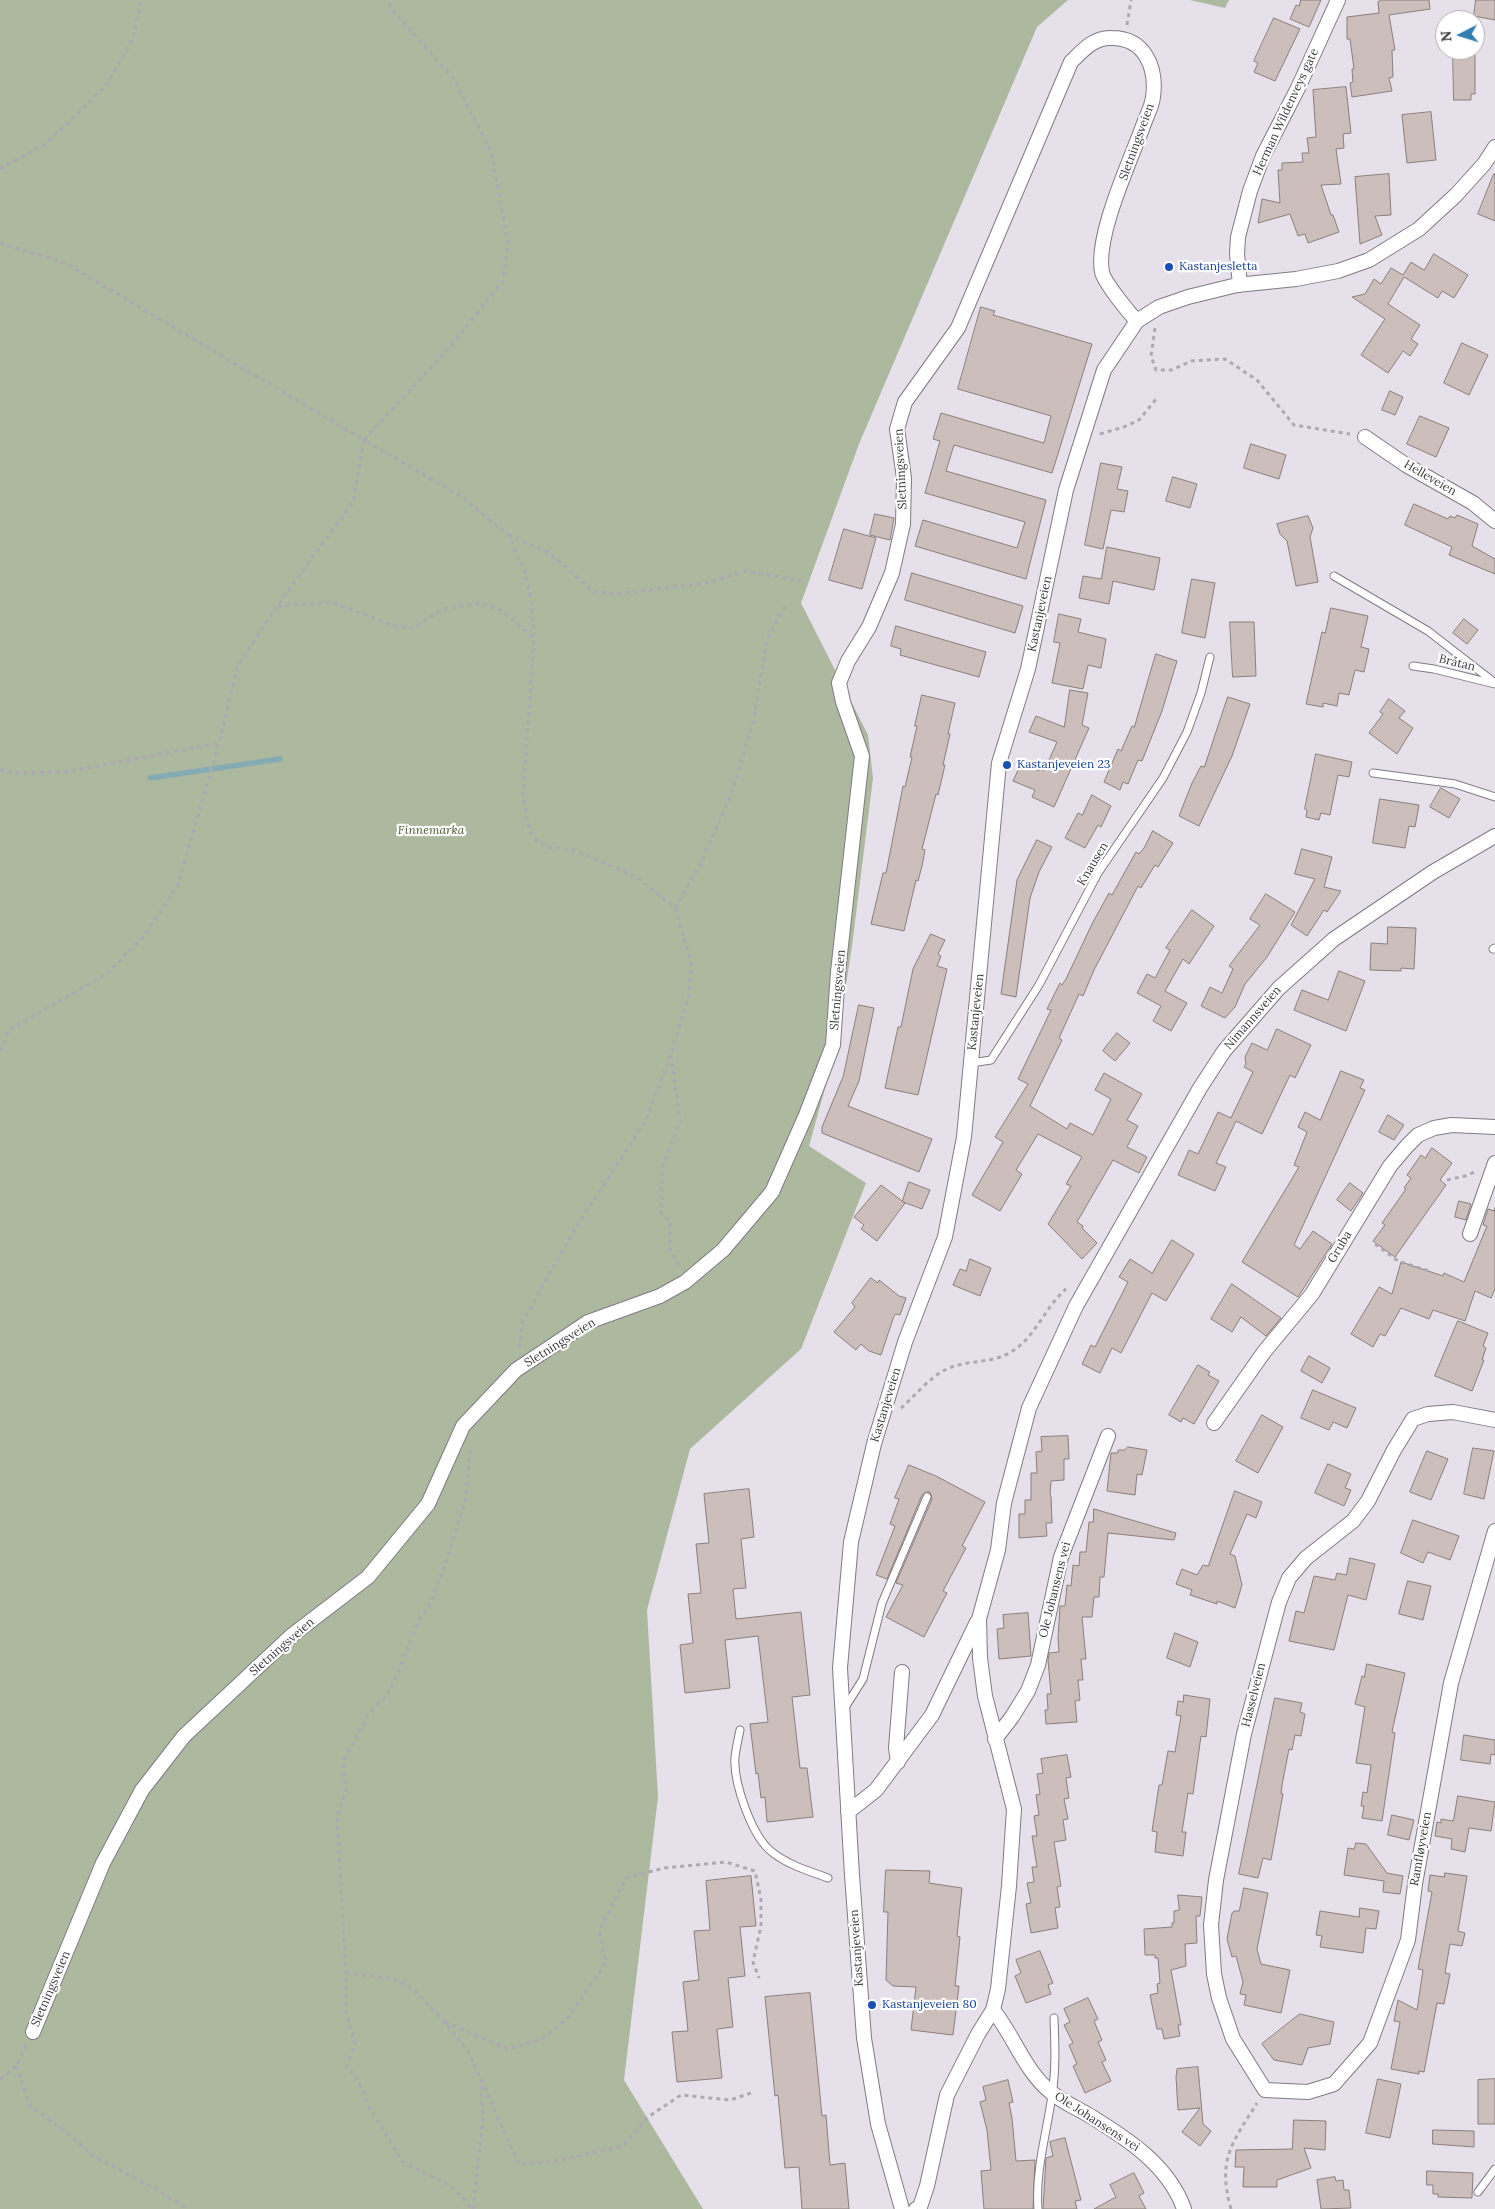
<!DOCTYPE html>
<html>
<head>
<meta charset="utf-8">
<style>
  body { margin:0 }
  #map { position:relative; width:1495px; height:2209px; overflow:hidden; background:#e6e0eb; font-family:Lora,serif }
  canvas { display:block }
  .north { position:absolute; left:1435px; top:10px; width:50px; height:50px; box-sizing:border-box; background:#fff; border:1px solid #b1b0b2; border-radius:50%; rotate:265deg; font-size:14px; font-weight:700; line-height:20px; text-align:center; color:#3c3a3e }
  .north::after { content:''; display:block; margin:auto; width:18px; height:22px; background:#327eb1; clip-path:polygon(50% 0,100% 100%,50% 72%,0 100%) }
</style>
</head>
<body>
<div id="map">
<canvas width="1495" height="2209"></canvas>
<div class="north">N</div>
</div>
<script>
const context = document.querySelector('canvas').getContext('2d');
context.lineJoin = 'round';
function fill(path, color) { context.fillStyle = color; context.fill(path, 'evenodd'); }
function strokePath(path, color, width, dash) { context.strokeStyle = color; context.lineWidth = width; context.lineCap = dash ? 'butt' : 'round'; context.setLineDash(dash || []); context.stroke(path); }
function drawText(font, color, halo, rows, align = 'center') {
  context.font = font + ' Lora,serif'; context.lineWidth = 4.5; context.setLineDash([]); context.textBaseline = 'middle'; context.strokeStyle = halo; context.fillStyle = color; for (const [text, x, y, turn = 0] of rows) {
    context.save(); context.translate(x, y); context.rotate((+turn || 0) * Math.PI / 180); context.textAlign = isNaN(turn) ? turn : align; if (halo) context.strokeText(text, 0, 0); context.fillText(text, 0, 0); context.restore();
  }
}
fill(new Path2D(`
  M0 0H1068L1037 27 859 444 801 603 868 735 873 778 852 946 836 1049 809 1146 866 1183 801 1349 690 1449 647 1610 658 1797 624 2080 703 2209H0Z
  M1190 0H1229L1225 8Z`), '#acb99e');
strokePath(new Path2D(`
  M150 778 280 759`), '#84acb2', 5.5);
const building = new Path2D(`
  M1301 0H1321L1309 27 1290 19 1296 5 1299 6Z
  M1382 0H1429L1430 9 1389 15 1395 50H1392L1393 77 1389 78 1392 91 1352 97 1350 83 1353 82 1352 69H1354L1350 39H1347V17L1379 13 1378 2Z
  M1476 0H1495V20L1474 16Z
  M1274 18 1300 29 1275 81 1254 72 1258 63 1254 61Z
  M1453 54H1475V94H1471V100H1454Z
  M1346 87 1351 133 1343 134 1344 148 1336 149 1341 184 1321 185 1331 215H1333L1339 232 1308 243 1305 234 1298 236 1290 214 1258 223 1262 199 1280 203 1278 170H1282V163L1303 162 1302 153H1309L1307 138 1316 137 1313 90Z
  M1431 112 1436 160 1407 163 1402 115Z
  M1389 174 1391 215 1375 216 1382 235 1360 244 1355 177Z
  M1494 174H1495V221L1478 214Z
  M1434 254 1468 275 1454 298 1442 291 1438 298 1404 277 1388 304 1420 325 1411 339 1418 344 1410 356 1403 351 1388 373 1361 355 1385 319 1352 297 1365 294 1374 279 1381 284 1391 268 1403 275 1411 262 1424 270Z
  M981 307 995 311 993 315 1092 344 1052 473 954 445 946 471 1046 500 1026 579 915 546 923 520 1017 548 1025 522 925 493 940 441 933 439 941 413 1044 443 1051 416 958 389Z
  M1462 343 1488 355 1469 395 1444 383Z
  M1390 391 1403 397 1395 415 1382 410Z
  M1420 416 1449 428 1436 457 1407 444Z
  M1251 444 1286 455 1279 479 1244 468Z
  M1101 463 1122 467 1117 489 1128 491 1124 512 1111 510 1103 549 1085 545Z
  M1173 477 1197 484 1190 508 1166 501Z
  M1414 504 1448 519 1450 516 1455 518 1457 515 1478 524 1472 546 1495 559V574L1449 555 1452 547 1405 525Z
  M875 514 894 518 890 540 870 535Z
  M1308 516 1313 528 1310 537 1318 582 1296 586 1287 541 1280 534 1277 524Z
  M844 529 876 538 862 589 829 580Z
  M1107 547 1160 558 1154 590 1113 581 1109 604 1079 598 1083 576 1101 579Z
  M912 573 1023 606 1015 633 905 600Z
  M1192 579 1215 583 1205 638 1182 633Z
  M1331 608 1368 616 1361 647 1369 649 1364 672 1355 670 1349 695 1339 693 1337 706 1323 703V707L1306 704 1322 632 1325 633Z
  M1059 614 1081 619 1078 632 1106 639 1101 668 1088 665 1083 689 1052 683 1060 643 1054 642Z
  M1464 619 1478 630 1467 644 1453 633Z
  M1230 622H1254L1256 676 1233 677Z
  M896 626 986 652 979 677 900 655 901 649 891 646Z
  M1156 654 1177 661 1162 711 1142 761 1138 760 1128 784 1123 782 1120 790 1104 782 1118 749 1121 751 1132 726 1134 727Z
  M1070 690 1088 693 1082 725 1089 728 1054 807 1032 797 1035 790 1013 781 1021 764 1039 771 1040 769 1044 771 1057 742 1029 732 1036 716 1064 727Z
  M922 695 955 703 948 734H950L943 765H945L938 795 936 794 922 849 925 850 922 866 918 881 916 880 904 931 871 924 883 873H886L889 858 903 786 905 787 912 757H910L917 726H915Z
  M1228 697 1250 704 1232 756 1199 826 1179 816 1192 783 1201 766 1204 767Z
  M1389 699 1405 711 1399 718 1413 728 1397 754 1369 733 1383 714 1380 712Z
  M1316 754 1352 762 1349 777 1338 775 1330 815 1321 813 1319 820 1306 817 1307 810 1305 809Z
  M1441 788 1460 799 1449 818 1430 807Z
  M1092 795 1111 806 1101 827 1098 825 1085 848 1065 838 1078 813 1082 815Z
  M1380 799 1419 805 1415 827 1409 826 1405 848 1373 843Z
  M1153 831 1173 843 1158 867 1155 865 1141 888 1138 886 1094 970 1083 996 1079 994 1059 1038 1062 1040 1030 1106 1067 1129 1070 1123 1093 1135 1111 1099 1095 1090 1104 1073 1142 1094 1127 1120 1138 1126 1127 1147 1147 1157 1139 1173 1113 1160 1077 1222 1083 1226 1082 1228 1097 1243 1082 1259 1048 1224 1071 1186 1066 1184 1082 1157 1038 1134 1016 1170 1022 1174 1000 1211 972 1195 1003 1142 995 1137 1028 1084 1018 1079 1051 1010 1047 1009 1060 983 1062 985 1066 979 1092 924 1109 893 1112 895 1136 852 1139 854 1144 848Z
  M1037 840 1052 847 1039 872 1030 898 1016 997 1001 994 1017 880Z
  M1302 849 1332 857 1324 887 1341 891 1327 912 1324 910 1307 936 1291 925 1315 879 1295 874Z
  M1266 894 1295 912 1267 957 1245 984 1235 1007 1225 1018 1201 1006 1210 987 1222 993 1233 969 1229 966 1260 925 1250 919Z
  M1192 910 1214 926 1189 964 1183 959 1165 991 1187 1003 1171 1031 1153 1021 1161 1006 1137 993 1147 974 1155 978 1170 950 1166 948Z
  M1388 927 1416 928 1414 969 1401 968V971L1370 970 1371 943 1387 944Z
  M931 934 945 940 938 954 941 956 937 966 947 969 918 1095 885 1088 898 1027H901L913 969Z
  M1339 971 1365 981 1346 1031 1294 1010 1302 990 1328 1000Z
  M859 1005 874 1008 859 1081 848 1106 932 1139 919 1172 822 1133V1127L843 1077Z
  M1277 1029 1311 1045 1295 1078 1290 1075 1262 1134 1236 1121 1216 1163 1226 1167 1215 1191 1178 1175 1189 1150 1198 1154 1218 1112 1231 1118 1253 1072 1244 1067 1246 1064 1245 1057 1252 1043 1267 1050Z
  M1117 1033 1130 1043 1115 1061 1103 1051Z
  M1341 1071 1364 1080 1360 1088 1365 1090 1294 1245 1300 1249 1313 1231 1332 1244 1298 1297 1242 1262 1299 1167 1294 1165 1307 1132 1298 1127 1305 1112 1320 1120Z
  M1388 1115 1404 1125 1394 1140 1379 1132Z
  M1432 1148 1452 1163 1440 1180 1446 1185 1395 1257 1373 1241 1385 1225 1382 1223 1406 1189 1404 1188 1411 1178 1407 1175 1421 1155 1425 1158Z
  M909 1182 930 1190 922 1209 903 1202 905 1203 877 1241 861 1229 864 1225 854 1217 881 1185 902 1201Z
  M1350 1183 1363 1193 1351 1211 1337 1200Z
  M1459 1201 1471 1204 1466 1220 1455 1217Z
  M1495 1208V1289L1491 1298 1475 1291 1465 1321 1433 1310 1429 1319 1401 1308 1385 1336 1380 1334 1373 1347 1351 1334 1379 1287 1392 1294 1401 1262 1443 1276 1444 1273 1464 1282 1487 1226 1483 1225 1488 1209 1494 1211Z
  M1172 1240 1194 1254 1166 1301 1152 1293 1121 1353 1112 1348 1100 1373 1082 1364 1091 1345 1095 1347 1128 1282 1119 1277 1130 1259 1152 1273Z
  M970 1259 991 1268 980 1296 953 1285 960 1269 966 1271Z
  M871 1278 878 1283 879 1280 899 1296 906 1298 900 1315 896 1314 894 1316 881 1355 869 1351 861 1344 856 1350 834 1332 855 1307 852 1303Z
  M1232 1284 1281 1318 1266 1336 1241 1317 1232 1332 1211 1319Z
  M1458 1321 1488 1333 1483 1346 1486 1348 1482 1360H1484L1472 1391 1435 1376Z
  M1309 1356 1330 1368 1322 1383 1301 1371Z
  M1198 1365 1210 1372 1208 1375 1219 1381 1194 1424 1183 1418 1181 1422 1169 1415Z
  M1313 1390 1356 1408 1347 1428 1333 1422 1329 1430 1301 1418Z
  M1262 1415 1283 1427 1258 1473 1236 1461Z
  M1068 1436 1069 1459H1064V1480L1051 1481 1050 1495 1051 1496 1052 1523H1046L1047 1536 1019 1538V1514H1025V1500H1031V1473H1037L1036 1452 1042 1451 1041 1437Z
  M1128 1447 1147 1450 1142 1475 1137 1474 1135 1495 1107 1491 1111 1453H1118V1450H1124Z
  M1473 1448 1494 1451 1484 1499 1464 1494Z
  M1427 1451 1448 1459 1431 1500 1410 1492Z
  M1328 1464 1351 1474 1345 1488 1351 1490 1344 1506 1315 1493Z
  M909 1465 936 1476 985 1502 962 1546 966 1548 943 1591 947 1593 924 1637 886 1617 903 1585 896 1583 932 1499 930 1492H926L922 1495 887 1579 876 1575 895 1526 890 1524 899 1499 895 1498Z
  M749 1489 754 1537 741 1539 746 1588 733 1589 736 1619 801 1612 810 1695 792 1697 800 1768H807L813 1817 767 1822 765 1797 761 1798 758 1773 756 1774 750 1724 768 1722 758 1636 725 1640 730 1688 685 1693 680 1645 693 1643 688 1594 701 1593 696 1544 709 1543 704 1494Z
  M1235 1491 1262 1502 1256 1518 1247 1514 1230 1554 1235 1556 1242 1585 1235 1608 1217 1601V1604L1190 1595 1192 1590 1176 1584 1182 1569 1197 1575 1203 1565 1208 1566Z
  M1094 1509 1176 1533 1174 1540 1108 1533 1104 1577H1100L1099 1597H1094L1092 1617H1082L1086 1659H1081L1083 1680H1078L1080 1700 1075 1701 1077 1722 1046 1724 1045 1710H1048L1047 1694H1051L1048 1660 1049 1653 1059 1652 1058 1639 1060 1606H1065L1067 1585 1071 1586 1073 1565 1079 1566 1080 1552H1086L1089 1522H1093Z
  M1413 1520 1459 1536 1450 1560 1428 1552 1423 1563 1401 1553Z
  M1350 1558 1375 1564 1366 1600 1348 1595 1334 1650 1289 1641 1296 1611 1304 1613 1314 1576 1335 1580 1337 1573 1346 1575Z
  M1408 1581 1431 1586 1423 1620 1399 1614Z
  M1028 1613 1031 1656 999 1659 997 1629 1004 1628 1003 1615Z
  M1175 1633 1198 1642 1190 1667 1167 1658Z
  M1367 1664 1405 1673 1392 1732 1395 1733 1382 1821 1362 1818 1364 1806H1361L1363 1792 1367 1793 1371 1765 1356 1763 1365 1707 1355 1704 1362 1676 1364 1677Z
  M1184 1695 1210 1699 1206 1737 1201 1736 1193 1794 1188 1793 1182 1832H1186L1183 1856 1155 1852 1157 1832 1152 1831 1159 1785H1162L1168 1751 1175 1752 1181 1716 1176 1715 1178 1701 1183 1702Z
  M1275 1698 1302 1703 1300 1712 1305 1714 1301 1736 1295 1735 1292 1750 1289 1749 1282 1785 1281 1794H1283L1271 1860 1263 1858 1258 1878 1239 1874Z
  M1464 1735 1495 1740V1755L1491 1754 1490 1764 1461 1760Z
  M1067 1755 1071 1777 1066 1778 1069 1798 1064 1799 1068 1819 1063 1820 1066 1840 1054 1842 1061 1886 1057 1887 1060 1907 1055 1908 1058 1928 1031 1933 1026 1904 1031 1903 1027 1883 1034 1882 1032 1867H1037L1032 1836H1037L1034 1816 1039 1815 1036 1795 1040 1794 1037 1774 1043 1773 1041 1759Z
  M1458 1796 1495 1802 1491 1831 1469 1828 1465 1852 1451 1849 1452 1839 1435 1836 1437 1822 1441 1823V1819L1453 1821Z
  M1392 1815 1414 1820 1409 1840 1388 1835Z
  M1356 1843 1366 1844 1387 1873 1403 1876 1400 1894 1383 1892 1384 1881 1344 1875 1348 1848 1354 1849Z
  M886 1870 930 1871 929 1883 962 1888 957 1936 960 1937 955 1986H959L953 2035 911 2030 916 1987 893 1986 886 1980 888 1912H884Z
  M1445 1873 1467 1876 1458 1931 1465 1933 1462 1946 1450 1944 1445 1973 1450 1974 1444 2004 1437 2003 1424 2072 1419 2071V2074L1391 2069 1400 2022 1394 2021 1398 2000 1417 2010 1423 1970 1418 1969 1432 1892 1428 1891 1430 1875 1444 1877Z
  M751 1876 756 1926 740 1927 745 1976 728 1978 733 2027 717 2029 722 2078 677 2082 672 2032 688 2031 683 1982 699 1980 694 1931 710 1930 706 1881Z
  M1244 1888 1268 1893 1257 1949 1261 1964 1290 1970 1281 2013 1244 2005 1246 1995 1240 1994 1243 1982 1236 1956 1232 1957 1227 1939 1232 1913 1234 1911H1239Z
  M1178 1895 1202 1897 1200 1916H1196L1197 1943 1185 1944 1186 1966 1171 1970 1181 2025H1178L1180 2036 1164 2039 1162 2029H1157L1150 1995 1158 1993 1157 1984 1160 1983 1158 1958H1155V1955H1145L1144 1929 1172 1927V1923H1174V1911L1179 1910Z
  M1360 1908 1379 1911 1376 1929 1366 1928 1363 1953 1320 1947 1322 1936 1316 1935 1320 1911 1359 1917Z
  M1040 1951 1053 1983 1048 1985 1051 1994 1026 2003 1015 1976 1021 1973 1016 1960Z
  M810 1993 822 2116 826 2115 830 2165 845 2163 849 2209H802L799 2167 785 2168 778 2095 775 2096 765 1997Z
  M1088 1998 1098 2019 1094 2021 1102 2040 1098 2042 1106 2060 1102 2062 1111 2081 1085 2093 1073 2066 1077 2064 1069 2045 1073 2043 1064 2025 1070 2022 1064 2009Z
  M1300 2014 1334 2022 1330 2044 1308 2048 1302 2065 1274 2060 1262 2044Z
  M1198 2067 1203 2124 1211 2131 1200 2146 1182 2132 1200 2108 1178 2110 1176 2077 1177 2069Z
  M1378 2079 1401 2084 1390 2138 1366 2133Z
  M1495 2079V2124H1478V2080Z
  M1008 2080 1013 2102 1009 2103 1012 2118 1016 2161 1035 2160 1033 2209H984L981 2171 991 2170 987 2130 980 2102 986 2100 983 2087Z
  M1294 2120 1326 2121 1325 2150 1304 2148 1311 2168 1277 2180V2187H1243L1244 2167H1235L1236 2150 1292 2149Z
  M1433 2130 1474 2131V2147L1433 2144Z
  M1065 2138 1081 2200 1075 2201 1077 2209H1043L1046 2158 1053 2156 1050 2142Z
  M1427 2171 1473 2173 1472 2198 1438 2197V2194H1433V2185H1427Z
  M1134 2173 1144 2193 1139 2196 1146 2209H1094L1116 2197 1110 2185Z
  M1335 2177 1336 2181 1343 2180 1344 2190H1349L1351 2208 1321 2209 1317 2180Z`);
fill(building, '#ccbfbb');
strokePath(building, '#8b7e7b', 1);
const service = new Path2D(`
  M1334 576 1428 631 1495 683
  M1413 666 1434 669 1495 684
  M1373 773 1455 784 1495 797
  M1493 949 1495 948
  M971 1063 991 1060 1039 985 1098 873 1163 778 1187 732 1201 693 1210 657
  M844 1709 863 1679 882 1603 927 1497
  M740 1730C738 1739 736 1748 735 1757 733 1782 752 1837 772 1852 788 1865 809 1871 828 1878
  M1478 2192 1495 2169
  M1038 2209C1035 2171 1047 2132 1052 2095 1056 2070 1055 2044 1054 2018`);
const minor = new Path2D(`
  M1240 285 1237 254 1238 237 1250 191 1263 156 1298 88 1338 0
  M1365 437 1406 465 1473 503 1495 521
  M1470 1234 1495 1163
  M1495 1420 1453 1412 1428 1414 1413 1419 1394 1450 1368 1501 1353 1521 1306 1558 1289 1578 1279 1602 1244 1734 1216 1880 1211 1925 1214 1974 1219 1998 1233 2039 1265 2090 1308 2092 1334 2084 1370 2043 1408 1940 1415 1884 1451 1683 1495 1531
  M1214 1423 1264 1352 1312 1294 1390 1166 1407 1146 1418 1135 1434 1128 1452 1125 1495 1127
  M995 1739 1012 1717 1028 1691 1038 1665 1061 1557 1108 1436
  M898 1762 896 1748 902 1672
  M848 1812 876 1790 932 1715 977 1622
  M33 2032 103 1863 142 1790 184 1736 291 1636 368 1577 428 1504 463 1426 516 1370 588 1322 660 1296 685 1282 723 1250 772 1192 806 1115 833 1045 838 972 862 756 843 702 839 683 848 661 869 627 892 573 903 524 904 478 897 429 905 402 958 328 1071 62C1083 50 1094 37 1112 38 1145 38 1157 68 1153 97 1152 107 1146 117 1143 126 1130 162 1095 236 1102 272 1104 282 1129 313 1137 321
  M902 2209 878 2124 864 2038 852 1875 840 1668 851 1542 874 1444 905 1342 945 1237 964 1137 999 763 1028 669 1066 490 1104 370 1137 321 1159 307 1188 297 1237 285 1296 279 1338 271 1369 260 1419 229 1456 195 1484 164 1495 147
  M916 2209 920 2207 927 2186 947 2095 978 2034 993 2010
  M1184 2209C1169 2166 1129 2140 1092 2117 1079 2109 1064 2103 1052 2093 1025 2072 1014 2036 993 2010L998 1989 1009 1886 1014 1809 985 1696 980 1658 979 1619 998 1550 1004 1503 1029 1408 1076 1306 1200 1088 1224 1051 1279 988 1334 939 1433 872 1495 836`);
strokePath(service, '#807a84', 9);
strokePath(minor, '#807a84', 16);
strokePath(new Path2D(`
  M1127 25 1131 0
  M0 169 45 144 106 86 133 39 141 0
  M0 243 65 263 364 440 450 347 503 281 508 242 491 151 454 79 393 11 388 0
  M1155 328 1151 356 1156 370H1172L1191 361 1225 359 1257 380 1294 425 1350 434
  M1100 434 1124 427 1139 420 1157 398
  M508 535 548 552 594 592 616 594 707 583 745 571 803 581
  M278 606 332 602 394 626 413 628 443 609 481 603 503 611 534 639
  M0 770 14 773 66 772 219 743
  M675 908 701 863 731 795 753 723 767 639 786 605
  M0 1051 9 1030 108 973 145 935 178 885 219 743 238 665 277 606 353 502 364 440 462 497 508 535 525 571 532 604 534 639 523 794 529 829 536 840 548 847 574 850 637 877 675 908 691 962 689 995 671 1054 645 1122 575 1229 523 1321 519 1349
  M671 1055 680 1121 662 1168 661 1213 670 1222V1249L679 1267
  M1447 1180 1465 1176 1475 1172
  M1375 1244 1398 1261 1429 1271
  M901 1408C914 1397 930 1377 945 1370 965 1359 989 1365 1011 1352 1035 1338 1045 1307 1066 1289
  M470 1450 466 1498 448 1556 430 1604 418 1622 398 1673 387 1695 369 1713 343 1762 346 1790 337 1817 346 1973V2011L355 2044 347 2065 360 2085 370 2109 402 2161 455 2189 472 2209
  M346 1973 394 1979 413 1989 445 2022 469 2053 519 2164 551 2162 623 2146 648 2117 681 2095 730 2100 751 2093
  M445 2022 508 2049 542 2039 567 2019 606 1963 599 1931 626 1878 664 1868 726 1862 755 1871 761 1899V1926L753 1962 759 1978
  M16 2066 30 2106 66 2132 95 2157 156 2189 188 2209
  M0 2079 16 2066 27 2044
  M473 2209 483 2118 481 2087
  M1231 2209C1217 2160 1232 2143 1257 2103`), '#ada8b1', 3, [4, 4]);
strokePath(service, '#fff', 7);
strokePath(minor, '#fff', 14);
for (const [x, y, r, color] of [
  [1169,267,5,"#1a4fb4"],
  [1007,765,5,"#1a4fb4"],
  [872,2005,5,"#1a4fb4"]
]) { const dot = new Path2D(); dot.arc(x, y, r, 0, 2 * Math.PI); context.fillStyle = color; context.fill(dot); strokePath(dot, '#fff', 2); }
drawText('12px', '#3c3a3e', '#fff', [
  ["Herman Wildenveys gate",1286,112,-65],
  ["Sletningsveien",1137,142,-70],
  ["Sletningsveien",901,469,-93],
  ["Helleveien",1430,478,30],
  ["Kastanjeveien",1040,614,-78],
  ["Bråtan",1457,663,14],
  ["Knausen",1093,864,-59],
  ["Sletningsveien",838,990,-85],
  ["Kastanjeveien",976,1012,-84],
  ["Nimannsveien",1253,1018,-49],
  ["Gruba",1340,1247,-59],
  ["Sletningsveien",560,1343,-32],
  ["Kastanjeveien",886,1405,-73],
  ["Ole Johansens vei",1055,1590,-76],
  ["Sletningsveien",282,1647,-41],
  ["Hasselveien",1254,1695,-76],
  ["Ramfløyveien",1421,1849,-80],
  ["Kastanjeveien",857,1948,-94],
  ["Sletningsveien",51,1989,-67],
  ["Ole Johansens vei",1097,2122,33]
]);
drawText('12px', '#164399', '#fff', [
  ["Kastanjesletta",1179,267],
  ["Kastanjeveien 23",1017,765],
  ["Kastanjeveien 80",882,2005]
], 'left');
drawText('italic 12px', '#495d2f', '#fff', [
  ["Finnemarka",431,831]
]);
</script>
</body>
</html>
